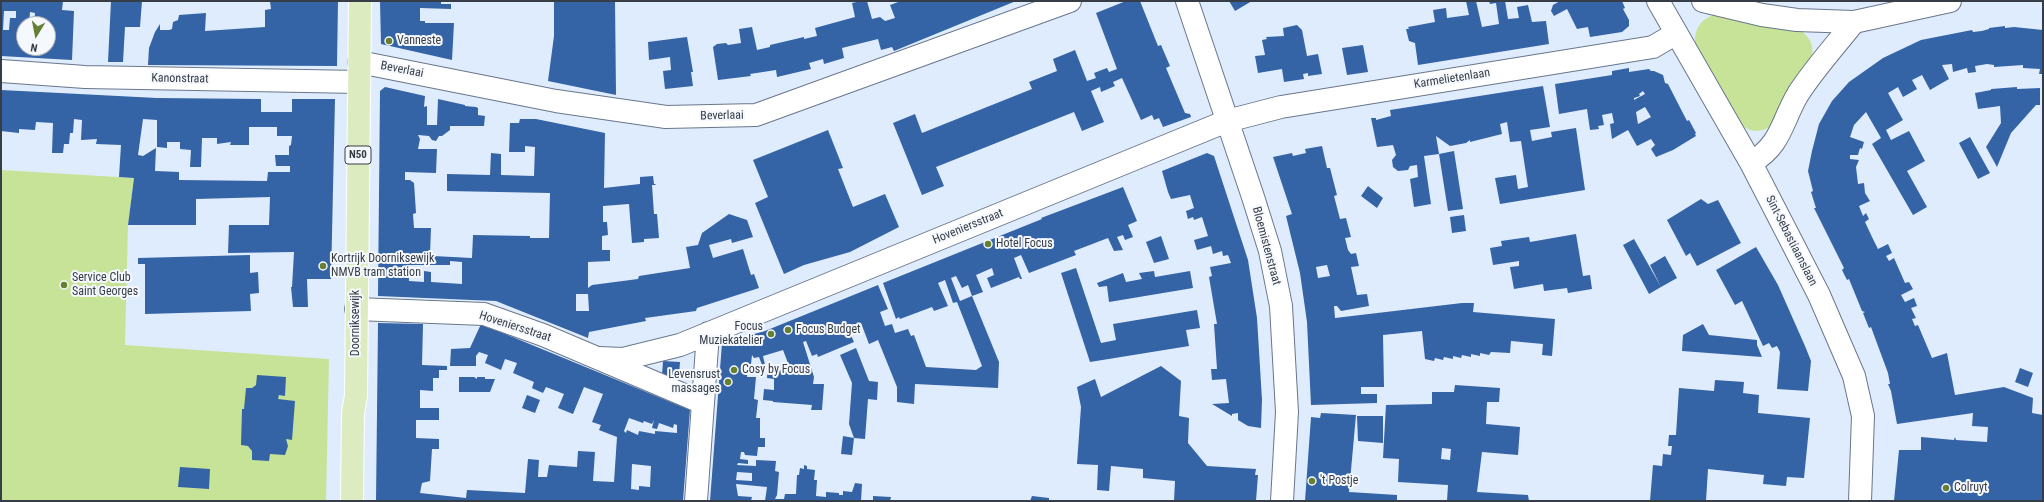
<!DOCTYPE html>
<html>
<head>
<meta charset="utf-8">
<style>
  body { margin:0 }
  #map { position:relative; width:2044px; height:502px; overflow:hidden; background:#dfecfe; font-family:"Roboto Condensed",sans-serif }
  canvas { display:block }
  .frame { position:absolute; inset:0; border:2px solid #363d46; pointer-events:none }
  .north { position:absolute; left:16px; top:16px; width:40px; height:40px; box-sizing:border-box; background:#f5f8fd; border:1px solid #a9adb4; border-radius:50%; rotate:190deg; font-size:11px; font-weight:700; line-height:16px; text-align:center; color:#363d46 }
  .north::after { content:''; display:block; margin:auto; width:14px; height:18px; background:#668033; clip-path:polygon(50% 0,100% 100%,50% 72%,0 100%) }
</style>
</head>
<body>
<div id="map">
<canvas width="2044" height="502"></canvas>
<div class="frame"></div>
<div class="north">N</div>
</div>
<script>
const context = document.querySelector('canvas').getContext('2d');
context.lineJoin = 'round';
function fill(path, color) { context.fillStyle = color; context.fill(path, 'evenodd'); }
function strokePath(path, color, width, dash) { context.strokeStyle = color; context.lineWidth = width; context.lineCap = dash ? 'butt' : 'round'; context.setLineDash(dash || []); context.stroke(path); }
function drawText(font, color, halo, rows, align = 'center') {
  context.font = font + ' "Roboto Condensed",sans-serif'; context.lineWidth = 4; context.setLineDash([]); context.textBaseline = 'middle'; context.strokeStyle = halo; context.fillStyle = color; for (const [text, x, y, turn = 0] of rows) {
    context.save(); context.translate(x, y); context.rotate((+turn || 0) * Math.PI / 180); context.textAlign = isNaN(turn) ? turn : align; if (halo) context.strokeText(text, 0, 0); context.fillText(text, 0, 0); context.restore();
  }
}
fill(new Path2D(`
  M1720 14 1800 30C1810 37 1814 45 1812 57L1773 124C1763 133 1751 133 1741 125L1696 49C1692 30 1701 16 1720 14Z
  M1 170 134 178 128 225 125 345 329 359 326 501H1Z`), '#c7e398');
fill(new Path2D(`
  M1 1H63L62 10 74 11 72 60 1 56ZM4 11H16V18H10L9 30H3ZM30 12 35 13 34 24H48V48H24V24H29Z
  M111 1H142L140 27H125L123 62H108Z
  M270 1H338L337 66 148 65 149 48 155 32 160 24V30H169L172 29 173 22 178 20 179 15 206 13 205 31 265 27V10L271 9Z
  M380 1H441V4H451V9L420 8V21H425V23H454L452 60 381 44Z
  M554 1H615L616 95 548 81 554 36Z
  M861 1H867L872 19 880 17 885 21 895 18 890 5 901 1H1016L894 51 892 47 881 50 878 39 842 48 844 58 824 64 823 59 809 63 811 69 777 77 776 70 750 74 751 76 718 80 713 47 717 44 726 43 728 45 741 43 739 29 752 27 757 50 770 47V45L804 37V39L817 36 815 28 855 17 852 3Z
  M1126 1H1140L1158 46 1161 45 1170 66 1166 68 1185 113 1190 114 1191 117 1163 127 1159 118 1154 120 1152 115 1141 120 1122 78 1113 82 1115 86 1101 92 1100 87 1091 91 1104 122 1082 131 1074 112 936 167 944 186 922 195 893 123 915 114 922 133 1032 89 1029 82 1057 71 1053 59 1075 50 1087 81 1096 78 1094 73 1107 68 1109 72 1117 69 1096 13Z
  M1229 1H1252L1235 11Z
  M1466 1H1476L1482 27 1499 24 1496 3 1490 4 1489 1H1505L1508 19 1519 18 1517 7 1528 5 1532 22 1546 21 1549 44 1418 65 1415 43 1409 41 1406 29H1409L1408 27 1435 22 1433 10 1446 8 1447 18 1469 15Z
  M1560 1H1622L1625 8 1623 9 1629 20V26L1622 32 1590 37 1588 27 1577 29 1567 9 1554 16 1551 11 1553 5Z
  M1297 25 1302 30 1307 56 1318 54 1322 74 1308 76V73L1303 74 1304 79 1284 82 1282 69 1258 73 1255 56 1265 55 1262 40 1267 39 1266 37 1284 36 1283 28Z
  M2005 26V28L2014 27 2043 30V74H2039L2040 69 2023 68V65L1994 67V65L1987 64 1975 66 1976 72 1968 73 1967 68 1953 72 1952 64 1942 65 1949 79 1930 90 1922 75 1912 80 1917 89 1903 97 1898 87 1888 93 1903 120 1886 130 1891 140 1909 131 1925 161 1907 171 1927 207 1913 215 1872 144 1881 138 1866 112 1854 125 1850 137 1864 142 1862 149 1860 148 1858 155H1850V159L1859 160 1856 167 1858 184 1864 183 1865 193 1870 201 1859 206 1863 216 1866 213 1869 219 1865 222 1872 237 1878 249 1888 244 1892 253 1886 256 1889 261 1894 258 1905 283 1909 282 1913 289 1901 295 1905 302 1914 298 1917 306 1911 308 1916 318 1912 319 1915 326 1918 325 1932 358 1947 353 1955 395 2004 387 2033 398 2032 413 2043 415V501H1894L1899 450H1921V437L1954 440 1955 437 1956 440 1987 442 1988 427 1972 426 1973 413 1897 424 1891 391 1888 384H1890L1888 373 1871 327 1869 328 1863 313 1865 312 1862 311 1849 279 1847 280 1842 270 1844 268 1814 208H1816L1811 192 1813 191 1808 171 1812 151 1819 124 1832 101 1849 82 1883 58 1921 40 1972 30 1973 32 1982 31 1989 29V28Z
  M687 37 693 72H691L693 86 665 89 663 71 671 70 670 57 649 60 648 42Z
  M1363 45 1368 72 1347 75 1342 48Z
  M1629 68V72L1649 69 1651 71H1654L1663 75 1665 83 1668 84 1687 121 1689 120 1696 133 1695 134 1696 136 1673 150 1656 157 1651 149 1655 145 1651 139 1637 146 1628 130 1612 139 1610 124 1614 123 1612 113 1602 115 1604 125 1598 126 1599 129 1590 130 1587 109 1559 114 1555 84 1612 75V71ZM1643 91 1645 94 1634 100V98L1640 96 1639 94ZM1645 107 1651 117 1638 124 1636 112Z
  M1543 86 1550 127 1530 130 1532 141 1552 137 1551 132 1576 128 1585 190 1500 204 1495 178 1516 175 1518 189 1528 187 1521 141 1510 142 1507 122 1500 124 1502 134 1470 142V140L1466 143 1450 146 1436 136 1439 154 1424 156 1431 204 1414 207 1410 179 1418 177 1417 165 1410 166 1408 170 1398 171 1393 167 1392 160 1396 155 1393 145 1377 147 1371 118H1376V120L1391 116 1390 110Z
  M385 87 425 96 424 107 427 106V125H437L438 99 465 105V106L476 107 478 108V115L485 116 484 126H450V130L442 136H439L436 141 432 140 429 136 418 135 420 139 418 149H437L436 173 405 172V180H410L414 183 416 213 413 214 414 228H431L430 254 433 256 472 258 473 235 530 236V238H549L550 193 447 191V174L490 175 491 153 501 154V175L534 176 535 147 525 146V152H509L510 123H519L520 119H536L605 133 604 188 640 184V177L653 176 654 184H655L656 185H652L654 214H657L659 238 644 239V242L632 243 629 204 603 206V222H607L608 235 602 236V250H610V261L588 262V288L592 285 638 279 639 276 690 268 686 247 698 245 702 233 729 214 747 220 753 237 732 243 731 239 709 245 713 258 743 249 751 275 754 274 759 288 697 308 696 311 645 318 646 321 589 332 588 338 496 301 378 296 380 91ZM450 261 462 262V284L431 282V272L424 271V282L409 281V265H450ZM576 294H588L589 311H576Z
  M2017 87V89L2040 88V105H2036L2011 133 1997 167 1986 147 2001 123 2000 106 1978 109 1975 93 1991 90V89Z
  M1 90 157 98 261 99V112H292V99H335L331 279H307L308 307H293L291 287H292L294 252 228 253 229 225H269L270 197 196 199V225H128L134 178 119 177 121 145 96 144 97 139 81 140 82 120 74 119 73 133H70L69 144H64L63 153H52L53 123 36 122 35 130 19 129V133L1 131ZM143 119 157 120V147L167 148V142H180V149L191 150 190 167H201L202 138H217V144L231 142 230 145H249V127H277V136H292L291 145 289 146V155H275L276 166H290V172H268L267 181 179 180V172L155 171 156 148 143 156 138 155Z
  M828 130 843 168 838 169 853 207 885 194 899 227 850 252 804 265 784 274 755 203 768 197 753 160Z
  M1970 137 1990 173 1978 179 1959 143Z
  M1322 146 1327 168H1330L1337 195 1334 196 1340 219 1346 218 1351 237 1345 238 1348 250 1351 254 1356 253 1359 266 1351 267 1357 295 1367 294 1369 306 1341 311 1337 306H1334L1335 318 1462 303H1474L1473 312 1555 319 1552 356 1542 355 1543 344 1511 341 1510 353 1491 352 1489 355 1480 353V356L1471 354V357L1462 355 1461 358 1453 356V359L1444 357 1443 360 1435 358 1434 361 1425 359 1422 331 1383 335 1384 387H1361V394H1377V403L1311 405 1307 322 1300 273 1286 216 1292 214 1273 157 1292 153 1293 156 1306 153 1305 149ZM1327 265 1330 276 1318 278 1316 267Z
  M1454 151 1463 209 1448 211 1439 154Z
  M1207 153 1214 156 1248 260 1257 318 1262 400 1261 428 1248 426 1238 420V413L1232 414V416L1212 404 1229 403 1226 379 1212 380 1211 369H1217L1214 324H1217L1209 277 1212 276 1210 267 1231 263 1228 255 1223 256 1222 251 1213 254 1211 246 1197 250 1194 240 1208 236 1202 217 1194 220 1193 217 1188 219 1186 211 1194 208 1190 195 1171 199 1168 192 1162 171Z
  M1368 186 1383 198 1377 208 1361 196Z
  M1123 187 1137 221 1128 225 1133 237 1125 240 1123 235 1117 237 1123 250 1114 251 1108 238 1074 251 1076 255 1029 273 1021 255 1014 258 1022 279H1020L1019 277 991 288 987 278 994 275 992 268 976 275 983 292 972 296 999 362 998 388 915 384 914 404 897 402V387L878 340 869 344 861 323 848 329 854 342 818 357 817 354 812 356 806 341 803 342 814 377 813 384H824L822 410H811L812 405 773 402V401L763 400 764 389 774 390V379L767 378 768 365 776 366 775 370 791 371 783 350 763 356 765 365H762L759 357 754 358 752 355 751 364H748L747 377H756L754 399 758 400 756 418H760V438H765V447H758L757 456 745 455 744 452H741L740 459 748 460V464L738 463 737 465 756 466V460L776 461 775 471 779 472 777 495 775 499H784L785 494H796L797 475H799L800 468 804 469V465L807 466V469L815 470 814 480H817L816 496 826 497V492L839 493V495H843V491L852 492 855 483 862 484 861 501H765L767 487 736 484 738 496 752 497 751 501H710L722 343 765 331 878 285 888 309 880 312 885 326 892 324 895 333 908 329 911 336 914 335 926 367 976 370 982 366 957 302 953 303 945 280 938 283 948 306 934 311 932 307 900 319 899 317 896 319 883 283 1042 219 1041 218ZM956 276 962 288 968 285 972 296 960 301 951 278ZM737 472 752 473V481L736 480Z
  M1701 199 1708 204 1718 200 1741 243 1697 266 1690 253 1686 256 1667 220Z
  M1464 215 1466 231 1452 233 1450 217Z
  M1576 234 1583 276 1590 275 1592 289 1568 293 1567 288 1544 291 1543 284 1514 289 1510 267 1519 266V261L1493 265 1490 248 1502 246 1501 241 1529 237 1530 242Z
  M1161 236 1169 259 1154 263 1146 242Z
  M1634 239 1661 287 1649 294 1623 245Z
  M1756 247 1778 285 1805 346 1811 361 1808 391 1777 389 1780 352 1777 346 1772 348 1769 343 1763 346 1742 301 1735 305 1716 270Z
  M250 255V273L258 272 259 293 250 294 251 311 145 314V264H138V258Z
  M1665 256 1677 278 1661 287 1650 265Z
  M1076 268 1101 343 1116 340 1113 324 1197 310 1200 328 1186 330 1189 346 1090 362 1061 273Z
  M1154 271 1155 277 1190 271 1193 288 1109 302 1107 286 1099 287 1097 283 1123 273 1126 282 1142 279 1139 273Z
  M378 323 423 324 422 365 447 366V370H439V378H433V391L420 390V408H439V420H416V438L439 439V449H432L430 481 422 483 420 493 466 498 467 490 525 493 528 459 539 460 538 477H547L549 465 577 467 578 451 595 452 593 481 614 482 617 437 599 430 601 425 592 422 603 394 584 387 573 414 558 408 564 394 546 387 543 393 534 389 532 388 534 382 513 373 517 363 505 359 501 370 485 363 488 355 479 352 476 356V366H450L451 349 470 348 481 324 690 410 683 501H376ZM629 418 643 423 644 421 652 424 654 420 652 428 657 429 659 423 673 428 674 424 677 425V433L655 431V434L639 431 638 435 627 430 626 433 624 431ZM632 464 651 466 650 487 639 486V490L631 489Z
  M1703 324 1709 335 1757 340V345L1762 357 1682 351 1683 335Z
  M856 348 869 381 878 382 877 400 868 399 865 439 854 438 849 424 852 383 840 355Z
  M663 361 680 362 679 376 662 375Z
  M1161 366 1181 381 1179 416 1189 418 1188 443 1207 466 1256 469 1255 475H1258L1256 501H1174L1175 481 1143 478V469L1111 466 1109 491 1097 490 1098 465 1077 464 1081 407 1077 387 1095 379 1101 397Z
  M2020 368 2033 373 2028 387 2015 382Z
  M257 375 286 377 285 396 279 395 278 399 295 401 292 440 286 439 288 446 285 455 270 454 269 461 252 460V451L248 446 241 445 242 409H244L246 388H252L256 385Z
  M459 377H474L477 379V377H485V379H495L490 392H459Z
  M1715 380 1744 382 1743 393 1759 395 1758 413 1810 418 1804 478 1787 477 1786 486 1763 484 1764 475 1708 469 1706 501H1650L1653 465 1662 466 1663 454 1671 455 1672 446H1668L1669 435H1676L1679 388 1714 391Z
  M1455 385 1500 388 1499 402H1487L1486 424 1520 427 1518 455 1482 452 1477 492 1528 495 1529 501H1447L1448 485 1398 482 1399 459 1383 458 1386 405 1432 404V392H1454ZM1442 448 1451 449 1450 460 1441 459Z
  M527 395 540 400 535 413 522 408Z
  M1321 413 1356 415 1349 492 1397 495V501H1305L1311 417 1320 418Z
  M1357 416H1383V443L1358 441Z
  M843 436 854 438 852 455 841 454Z
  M180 467 210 469 209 489 178 487Z
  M873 496 891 497 890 501H873Z
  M1032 496 1049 498V501H1030Z`), '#3463a6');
const minor = new Path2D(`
  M1187 1 1253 197 1270 251 1281 306 1287 412 1282 501
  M1658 1 1751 163 1783 225 1819 295 1854 376 1863 416 1860 501
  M1703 1 1762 15 1797 20 1854 22 1950 1
  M359 62 556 101 666 117 756 115 1070 1
  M1 71 85 77 359 82
  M1751 163C1782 144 1781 123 1798 94 1814 69 1835 46 1854 22
  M356 309 484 314 543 335 703 403
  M599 358 623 359 680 345 1227 121 1281 107 1653 47 1675 34
  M696 501 708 333`);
const major = new Path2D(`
  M352 501 353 413 356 396 360 1`);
strokePath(minor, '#69778b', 24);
strokePath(major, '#fff', 24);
strokePath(minor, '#fff', 22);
strokePath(major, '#dcecc0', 22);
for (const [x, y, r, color] of [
  [389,41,4,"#668033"],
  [988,244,4,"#668033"],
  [323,266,4,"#668033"],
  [64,285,4,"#668033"],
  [788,330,4,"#668033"],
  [771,334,4,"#668033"],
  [734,370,4,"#668033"],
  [728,382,4,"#668033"],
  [1312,481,4,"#668033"],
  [1946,488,4,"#668033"]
]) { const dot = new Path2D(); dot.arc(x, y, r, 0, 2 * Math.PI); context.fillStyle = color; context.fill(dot); strokePath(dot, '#f5f8fd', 1.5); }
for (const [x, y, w] of [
  [358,155,26]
]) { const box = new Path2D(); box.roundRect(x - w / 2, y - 9, w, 18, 3); context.fillStyle = '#f5f8fd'; context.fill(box); strokePath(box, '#363d46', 1); }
drawText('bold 11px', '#363d46', null, [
  ["N50",358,155]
]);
drawText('12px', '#363d46', '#f5f8fd', [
  ["Vanneste",397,41],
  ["Hotel Focus",996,244],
  ["Kortrijk Doorniksewijk",331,259],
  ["NMVB tram station",331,273],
  ["Service Club",72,278],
  ["Saint Georges",72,292],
  ["Focus",763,327,"right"],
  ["Muziekatelier",763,341,"right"],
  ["Focus Budget",796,330],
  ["Cosy by Focus",742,370],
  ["Levensrust",720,375,"right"],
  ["massages",720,389,"right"],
  ["'t Postje",1320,481],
  ["Colruyt",1954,488]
], 'left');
drawText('12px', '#363d46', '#f5f8fd', [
  ["Beverlaai",402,70,11],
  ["Kanonstraat",180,79,1],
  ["Karmelietenlaan",1452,79,-9],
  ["Beverlaai",722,116,-1],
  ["Hoveniersstraat",968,227,-22],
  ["Sint-Sebastiaanslaan",1791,241,63],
  ["Bloemistenstraat",1266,246,75],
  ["Doorniksewijk",356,323,-90],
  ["Hoveniersstraat",515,327,18]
]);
</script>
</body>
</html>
